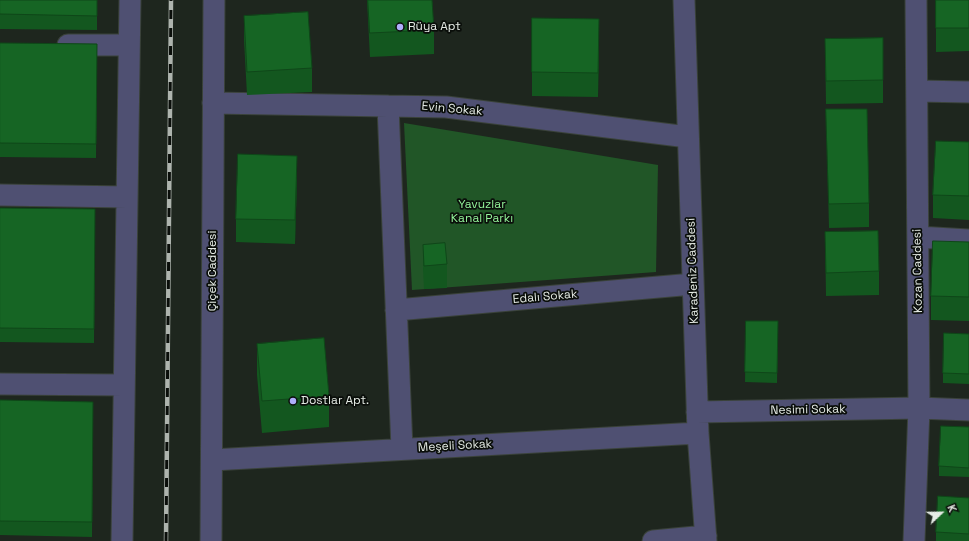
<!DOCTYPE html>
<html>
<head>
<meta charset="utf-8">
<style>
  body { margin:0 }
  #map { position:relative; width:969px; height:541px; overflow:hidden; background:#1e261e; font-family:"Space Grotesk",sans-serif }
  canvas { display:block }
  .north { position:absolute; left:921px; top:493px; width:40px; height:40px; -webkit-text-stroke:3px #0a0e0a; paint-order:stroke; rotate:68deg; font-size:11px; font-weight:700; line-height:16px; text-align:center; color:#e5ebe5 }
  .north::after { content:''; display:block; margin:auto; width:14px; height:18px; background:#e5ebe5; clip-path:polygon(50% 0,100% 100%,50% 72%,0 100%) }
</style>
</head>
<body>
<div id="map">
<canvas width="969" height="541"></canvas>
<div class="north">K</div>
</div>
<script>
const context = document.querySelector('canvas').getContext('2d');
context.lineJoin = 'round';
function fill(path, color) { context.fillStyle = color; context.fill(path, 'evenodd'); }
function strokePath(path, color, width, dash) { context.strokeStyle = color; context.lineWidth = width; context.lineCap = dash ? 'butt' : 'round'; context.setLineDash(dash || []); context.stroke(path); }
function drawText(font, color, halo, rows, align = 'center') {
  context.font = font + ' "Space Grotesk",sans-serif'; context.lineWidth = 3.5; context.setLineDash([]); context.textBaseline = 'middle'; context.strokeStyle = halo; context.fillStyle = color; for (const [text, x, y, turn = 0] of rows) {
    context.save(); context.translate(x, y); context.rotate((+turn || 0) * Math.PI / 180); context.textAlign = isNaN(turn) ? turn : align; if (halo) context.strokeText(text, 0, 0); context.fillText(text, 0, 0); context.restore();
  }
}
fill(new Path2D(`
  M404 123 658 165 656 272 412 290Z`), '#215627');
const minor = new Path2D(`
  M684 0 698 433 706 541
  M68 45H129
  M917 91 969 92
  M213 103 446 107 688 137
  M388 106 402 449
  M0 195 127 197
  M918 237 969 240
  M396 310 693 284
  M0 384 124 385
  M697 412 919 408 969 410
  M212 460 698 433
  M122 541 130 0
  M211 541 214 0
  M653 541 706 536
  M914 541 919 408 916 0`);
strokePath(minor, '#3a423a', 23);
strokePath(minor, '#4f5072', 21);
const rail = new Path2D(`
  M166 541 171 0`);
strokePath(rail, '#aeb4ae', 4.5);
strokePath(rail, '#0a0e0a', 3, [9]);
fill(new Path2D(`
  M0 0H97V30L0 29Z
  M367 0H432L434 30V54L370 57Z
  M936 0H969V51L936 52Z
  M244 16 312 68V92L247 95 244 40Z
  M825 39 883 80V103L826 104Z
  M599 42 598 97 532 96V72Z
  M0 43 97 44 96 158 0 157Z
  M826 109 869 203V227L829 228Z
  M969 142V220L933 218V195Z
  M297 179 295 244 236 242V219Z
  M0 208 95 209 94 343 0 342Z
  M825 232 879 271V295L826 296Z
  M969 242V321L931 320V296Z
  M423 245 447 264V288L424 289 423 268Z
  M746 321H778L777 383 745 382Z
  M969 334V384L943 383V373Z
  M257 344 329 396V427L262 433 257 375Z
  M0 400 93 402 92 537 0 535Z
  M969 427V477L939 476V466Z
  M969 498V541H936V532Z`), '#13571f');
fill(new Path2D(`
  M599 19V42L598 97V73Z
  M297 156V179L295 244V220Z`), '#0f4719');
const building = new Path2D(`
  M0 0H97V16L0 14Z
  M368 0H432L434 30 370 33Z
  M936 0H969V28H936Z
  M308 12 312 68 247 72 244 16Z
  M532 18 599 19 598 73 532 72Z
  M883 38V80L826 81 825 39Z
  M0 43 97 44 96 144 0 143Z
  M826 109H867L869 203 829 204Z
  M936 141 969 142V196L933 195Z
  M238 154 297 156 295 220 236 219Z
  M0 208 95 209 94 329 0 328Z
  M878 231 879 271 826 273 825 232Z
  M933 241 969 242V297L931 296Z
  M445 243 447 264 424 266 423 245Z
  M746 321H778L777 373 745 372Z
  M944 333 969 334V374L943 373Z
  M324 338 329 396 262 401 257 344Z
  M0 400 93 402 92 522 0 521Z
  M941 426 969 427V468L939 466Z
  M938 496 969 498V534L936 532Z`);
fill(building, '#166524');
strokePath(building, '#0f4719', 1);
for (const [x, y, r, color] of [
  [400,27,4,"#aeaefb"],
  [293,401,4,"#aeaefb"]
]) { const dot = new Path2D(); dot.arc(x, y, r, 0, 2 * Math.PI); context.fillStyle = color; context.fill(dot); strokePath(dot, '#0a0e0a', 1.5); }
drawText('12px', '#e5ebe5', '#0a0e0a', [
  ["Rüya Apt",408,27],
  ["Dostlar Apt.",301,401]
], 'left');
drawText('12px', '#e5ebe5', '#0a0e0a', [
  ["Evin Sokak",452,109,5],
  ["Çiçek Caddesi",213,271,-90],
  ["Karadeniz Caddesi",693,271,-92],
  ["Kozan Caddesi",918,271,-91],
  ["Edalı Sokak",545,297,-5],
  ["Nesimi Sokak",808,410,-1],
  ["Meşeli Sokak",455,446,-3]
]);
drawText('12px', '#95f69b', '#0a0e0a', [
  ["Yavuzlar",482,205],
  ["Kanal Parkı",482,219]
]);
</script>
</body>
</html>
